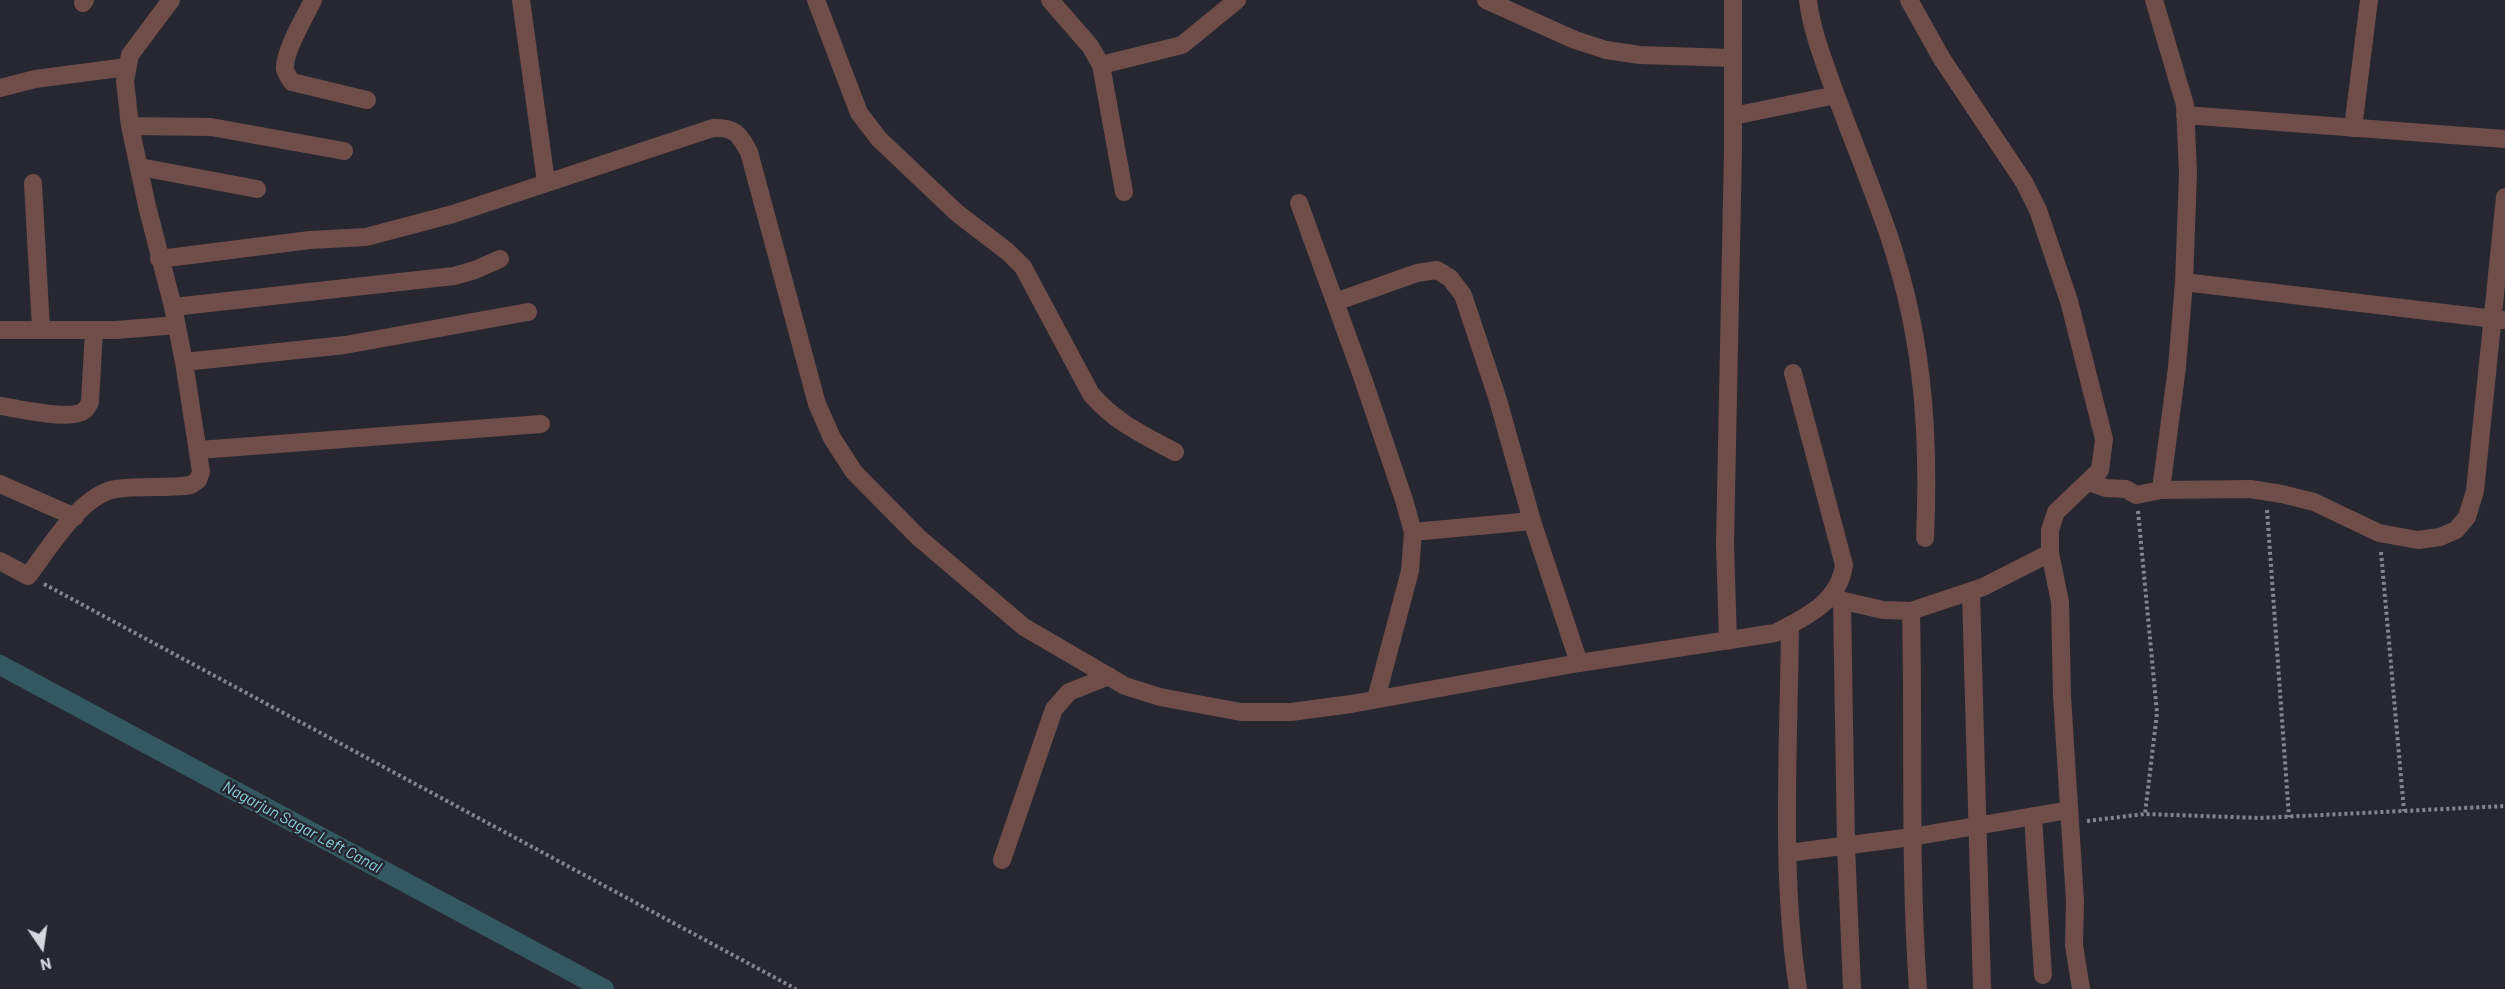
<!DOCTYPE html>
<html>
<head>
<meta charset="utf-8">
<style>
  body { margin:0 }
  #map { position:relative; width:2505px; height:989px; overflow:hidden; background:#262730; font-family:Barlow,sans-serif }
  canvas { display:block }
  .north { position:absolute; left:12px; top:917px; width:60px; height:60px; -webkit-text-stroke:4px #262730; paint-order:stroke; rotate:167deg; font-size:16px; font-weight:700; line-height:24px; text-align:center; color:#d6d7dd }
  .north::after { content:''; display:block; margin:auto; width:21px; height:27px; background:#d6d7dd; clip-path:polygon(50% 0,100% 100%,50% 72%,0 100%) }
</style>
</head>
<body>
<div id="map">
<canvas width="2505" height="989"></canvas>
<div class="north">N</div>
</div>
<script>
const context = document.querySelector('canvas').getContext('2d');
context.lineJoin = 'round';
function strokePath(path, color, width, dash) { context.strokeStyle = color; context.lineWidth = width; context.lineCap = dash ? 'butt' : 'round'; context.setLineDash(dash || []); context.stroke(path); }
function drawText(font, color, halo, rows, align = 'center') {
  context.font = font + ' Barlow,sans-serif'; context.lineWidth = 5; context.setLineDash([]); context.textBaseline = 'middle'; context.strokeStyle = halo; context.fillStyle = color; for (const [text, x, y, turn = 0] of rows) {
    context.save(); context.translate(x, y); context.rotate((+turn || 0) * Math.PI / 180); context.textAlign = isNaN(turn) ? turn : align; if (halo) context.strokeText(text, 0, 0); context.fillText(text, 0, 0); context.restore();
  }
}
strokePath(new Path2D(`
  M0 665 604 989`), '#33585f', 20);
strokePath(new Path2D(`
  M2267 510 2289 817
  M2138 511 2157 713 2145 814
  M2381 552 2404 811
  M44 584 796 989
  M2087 821 2145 814 2260 818 2505 806`), '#85868d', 4, [3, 3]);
strokePath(new Path2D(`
  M313 0C305 17 284 51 285 69 286 74 289 78 292 82L367 100
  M521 0 546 182
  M816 0 859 113 879 139 957 213 1008 252 1023 267 1091 394C1116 423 1142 434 1175 452
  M1050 0 1090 46 1101 65 1124 192
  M1486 0 1575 40 1606 50 1640 55 1733 58
  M1808 0C1811 27 1821 53 1830 79 1847 126 1866 172 1883 219 1922 326 1930 425 1925 538
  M1909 0 1942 59 2024 182 2038 210 2069 301 2104 439 2100 470 2056 512 2050 530V553L2060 602 2062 696 2075 901 2074 945 2081 989
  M2154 0 2185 105 2188 174 2184 282 2177 367 2161 490
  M83 3 85 0
  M1101 65 1182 45 1237 0
  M0 88 35 79 127 67
  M2185 115 2505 139
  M1733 116 1836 95
  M130 126 211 127 344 151
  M2353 128 2369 0
  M140 167 257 189
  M33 183 41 329
  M1299 203 1362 376 1404 500 1413 532 1410 571 1376 699
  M159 259 310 240 366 237 453 214 713 128C735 127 739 134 749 152L817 404 832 438 854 472 918 537 1024 627 1125 686 1160 697 1241 712H1291L1351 704 1579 663 1775 633C1806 617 1839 602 1844 565L1793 373
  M2184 282 2503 320
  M1335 302 1417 273 1437 270 1450 278 1463 295 1498 400 1532 521 1579 663
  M173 307 454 276 475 270 500 259
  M0 330H116L177 325
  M184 362 345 345 528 312
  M0 406C18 408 72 422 85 410 87 408 89 404 90 402L94 330
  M199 450 541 424
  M2089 482 2106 488 2126 489 2136 495 2161 490 2250 489 2282 494 2314 502 2379 533 2418 540 2440 537 2456 530 2467 517 2475 491 2505 197
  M0 484 75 517
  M1413 532 1532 521
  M0 561 28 576C49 549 81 494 116 489 141 485 166 489 191 485L198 480 201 472 184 362 173 307 147 206 130 126 125 81 130 55 171 0
  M1971 592 1982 988
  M1831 598 1883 610 1911 611 1983 587 2050 553
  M1842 600 1846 845 1852 989
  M1911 611C1914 737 1909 863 1918 989
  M1790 625C1789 743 1780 873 1798 989
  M1728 641 1725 544 1733 149V0
  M2033 816 2043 975
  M1788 853 1912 837 2069 810
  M1002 860 1054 709 1069 692 1109 676`), '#6f4d49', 18);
drawText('italic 16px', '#88d0dc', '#262730', [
  ["Nagarjun Sagar Left Canal",302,827,28]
]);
</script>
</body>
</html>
